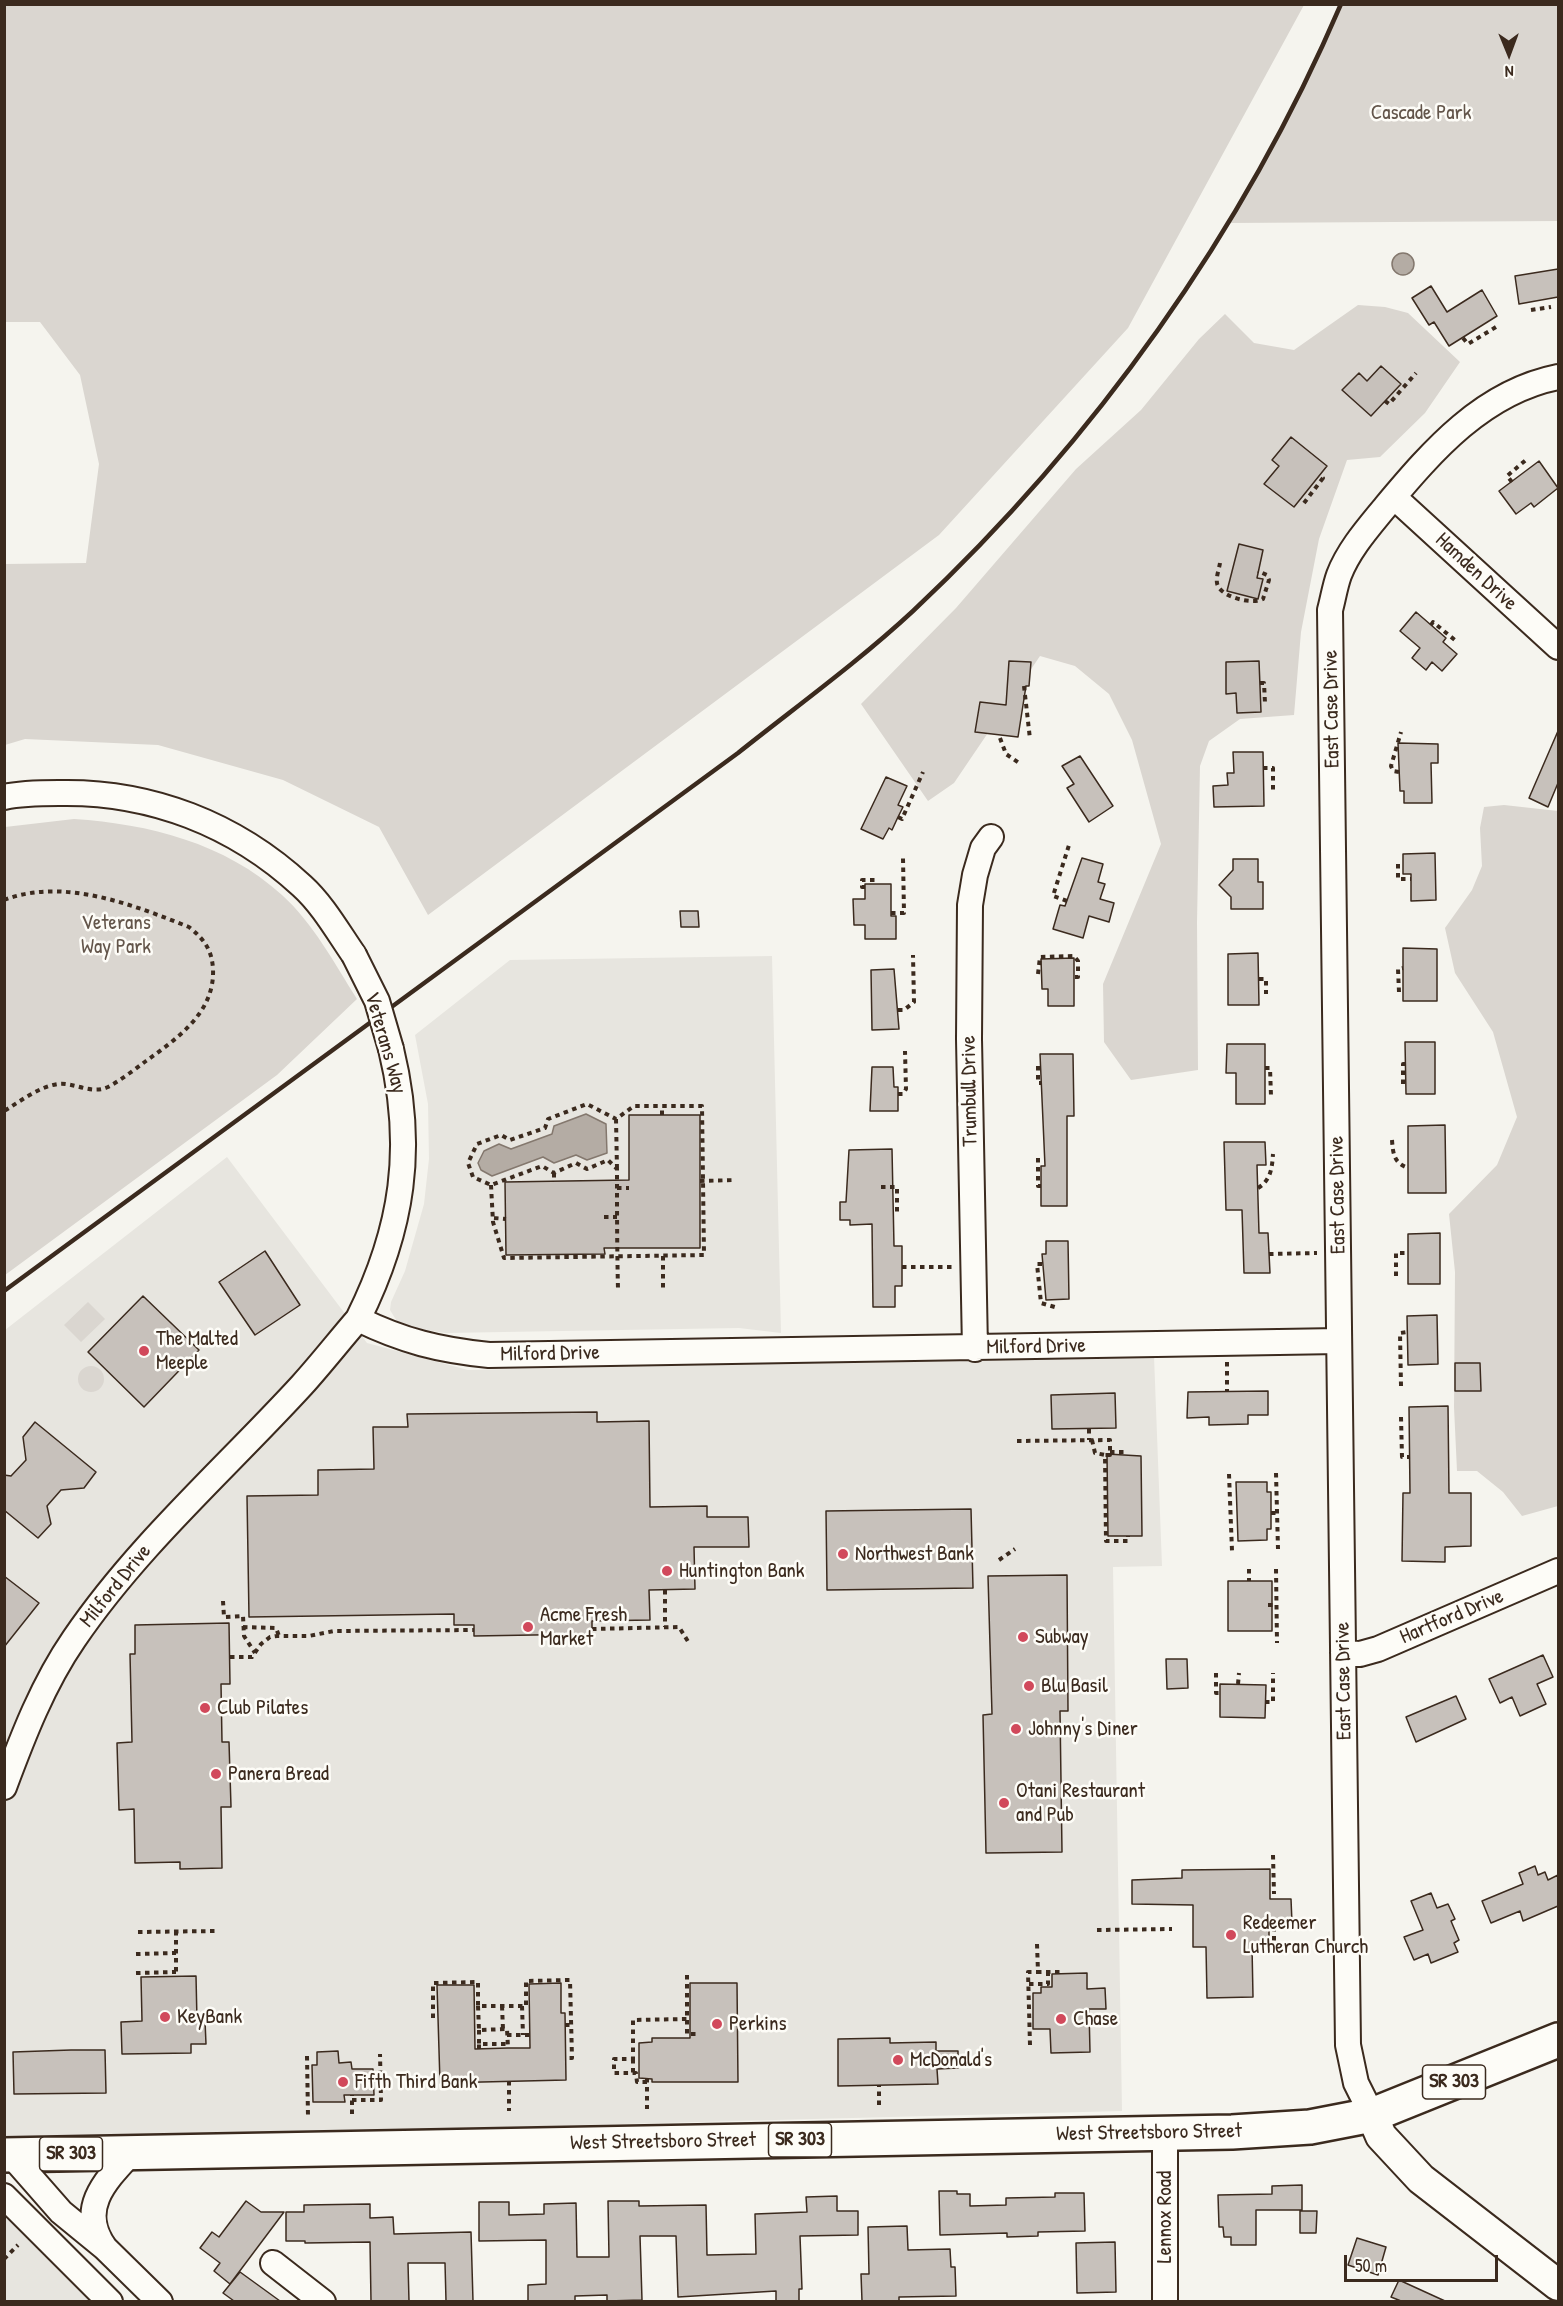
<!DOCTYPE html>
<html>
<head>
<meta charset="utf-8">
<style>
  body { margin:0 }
  #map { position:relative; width:1563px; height:2306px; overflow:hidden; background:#f5f4ee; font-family:"Patrick Hand",sans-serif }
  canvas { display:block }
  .frame { position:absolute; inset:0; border:6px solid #3b2a1e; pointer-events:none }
  .north { position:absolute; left:1479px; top:24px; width:60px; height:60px; -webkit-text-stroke:4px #fdfcf7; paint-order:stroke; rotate:179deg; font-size:16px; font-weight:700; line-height:24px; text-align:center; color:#3b2a1e }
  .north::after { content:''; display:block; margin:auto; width:21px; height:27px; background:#3b2a1e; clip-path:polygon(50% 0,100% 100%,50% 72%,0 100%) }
  .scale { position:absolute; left:1344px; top:2255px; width:154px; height:27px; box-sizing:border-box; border:3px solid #3b2a1e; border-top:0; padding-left:8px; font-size:18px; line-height:21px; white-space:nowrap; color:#3b2a1e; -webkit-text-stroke:4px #fdfcf7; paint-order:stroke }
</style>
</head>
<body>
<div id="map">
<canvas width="1563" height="2306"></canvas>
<div class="frame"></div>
<div class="north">N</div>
<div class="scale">50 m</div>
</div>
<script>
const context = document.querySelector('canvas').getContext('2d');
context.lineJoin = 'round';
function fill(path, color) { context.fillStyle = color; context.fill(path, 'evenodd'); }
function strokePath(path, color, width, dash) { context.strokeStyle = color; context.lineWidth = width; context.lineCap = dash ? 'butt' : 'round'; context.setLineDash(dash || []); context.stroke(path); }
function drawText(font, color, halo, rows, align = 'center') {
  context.font = font + ' "Patrick Hand",sans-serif'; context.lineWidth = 5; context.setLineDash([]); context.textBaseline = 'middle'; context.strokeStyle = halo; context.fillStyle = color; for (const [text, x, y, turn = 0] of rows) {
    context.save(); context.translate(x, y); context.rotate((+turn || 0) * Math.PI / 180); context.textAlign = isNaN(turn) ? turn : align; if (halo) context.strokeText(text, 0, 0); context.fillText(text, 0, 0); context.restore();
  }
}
fill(new Path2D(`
  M772 956 781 1333 739 1328 445 1333 409 1327 398 1323 390 1310 391 1302 405 1271 424 1204 429 1159 428 1104 415 1035 510 960Z
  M227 1157 367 1343 468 1370 1154 1356 1162 1566 1113 1567 1122 2111 5 2140V1330Z
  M4 2196 110 2301H5Z`), '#e7e5df');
fill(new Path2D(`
  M5 4H1304V5L1128 328 939 535 428 915 379 827 283 780 158 745 25 739 5 745V564L86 563 99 464 80 375 40 322H5Z
  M1339 5H1558V221L1228 223 1291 109Z
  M1358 305 1385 307 1408 313 1460 362 1425 413 1380 457 1347 460 1319 539 1301 632 1294 715 1240 719 1209 741 1200 766 1197 922 1198 1070 1131 1080 1104 1042 1103 984 1161 844 1132 740 1109 694 1075 666 1040 656 954 783 928 801 861 704 956 608 1076 469 1141 410 1199 339 1225 314 1254 343 1294 350Z
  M1504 805 1558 811V1506L1522 1516 1503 1492 1477 1471H1457L1454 1407 1455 1272 1449 1214 1497 1165 1517 1117 1493 1032 1455 973 1445 928 1472 890 1482 866 1480 828 1484 807Z
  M74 819C149 824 225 843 282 895 313 923 335 964 357 999L277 1075 5 1275V827Z
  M88 1302 105 1319 81 1342 64 1325Z
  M78 1379a13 13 0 1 1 26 0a13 13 0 1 1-26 0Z`), '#dad6d0');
const water = new Path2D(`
  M1392 264a11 11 0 1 1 22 0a11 11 0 1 1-22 0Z
  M586 1114 606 1124 607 1153 587 1160 576 1155 554 1163 543 1157 492 1176 481 1170 478 1163 484 1151 499 1144 511 1149 552 1134 554 1126Z`);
fill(water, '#b4aca4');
strokePath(water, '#84786e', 1.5);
const building = new Path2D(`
  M1558 269V297L1519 304 1515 276Z
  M1431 286 1447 312 1482 290 1497 316 1449 346 1434 322 1429 325 1412 298Z
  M1381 366 1401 384 1371 416 1342 390 1359 373 1367 381Z
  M1291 437 1327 466 1294 507 1264 484 1279 466 1272 460Z
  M1539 461 1558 488 1534 507 1531 503 1516 514 1499 491Z
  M1239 544 1263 550 1257 578 1263 579 1258 599 1227 591Z
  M1416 612 1446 638 1443 642 1457 654 1442 671 1432 662 1426 670 1412 658 1420 648 1400 631Z
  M1009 661 1031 662 1029 686H1026L1018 737 975 732 980 702 1006 705Z
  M1259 661 1261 712 1237 713 1236 693 1226 694V662Z
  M1558 731V783L1548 807 1529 798Z
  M1398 743 1438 744V763H1431L1432 803H1404V791H1400Z
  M1233 752H1263L1264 806 1214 807 1213 786 1228 785 1227 773H1234Z
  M1080 756 1113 806 1089 822 1067 788 1074 784 1062 766Z
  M886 777 907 786 898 805 903 807 898 817 892 830 889 828 883 839 861 829Z
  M1435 853 1436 900 1411 901V874H1403V854Z
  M1082 858 1103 864 1098 882 1105 884 1100 899 1114 903 1109 922 1089 916 1083 938 1053 929 1060 905 1065 906Z
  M1233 859H1258V882H1263V909H1231V897L1219 885 1233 870Z
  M865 884H891V916H896V939H865V925H854L853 899H865Z
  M680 911H698L699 927H681Z
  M1403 948 1437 949V1001H1403Z
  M1258 953 1259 1005H1228V954Z
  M1074 958V1006H1048V989H1042L1041 959Z
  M894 969 899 1029 872 1030 871 970Z
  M1405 1042H1435V1094H1406Z
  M1227 1044H1265V1104H1236V1073H1226Z
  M1040 1054H1073L1074 1116H1067V1206H1041V1166H1045Z
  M872 1067H893L894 1087H898V1111H870Z
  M629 1115H700V1248H604L605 1254 506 1255 505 1182 629 1180Z
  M1445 1125 1446 1193H1408V1126Z
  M1224 1142H1265L1266 1165H1257L1259 1233H1268L1270 1273H1244L1242 1210H1226Z
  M892 1149 894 1246H902V1286H895V1307H873L872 1224 850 1225V1220H840V1202H846L849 1150Z
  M1440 1233V1284H1408V1234Z
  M1046 1241H1068L1069 1299 1046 1300 1042 1254H1046Z
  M265 1251 300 1305 255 1335 219 1282Z
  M143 1296 199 1350 144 1407 88 1352Z
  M1437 1315 1438 1364 1408 1365 1407 1316Z
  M1455 1363H1480L1481 1391H1455Z
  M1268 1391V1415H1248V1424L1209 1425V1417L1187 1418 1188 1392Z
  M1115 1393 1116 1428 1052 1429 1051 1395Z
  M1448 1406 1449 1493H1471V1546L1445 1547V1562L1402 1561 1403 1493H1410L1409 1407Z
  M597 1412V1422L649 1421 650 1507 707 1506V1517H748L749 1547H694L695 1589 649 1590 650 1620 592 1621V1634L474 1636V1625H454V1614L249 1617 247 1496 318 1495V1470L374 1469 373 1427H408L407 1414Z
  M35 1422 96 1472 84 1488 61 1490 47 1506 51 1524 38 1538 4 1510V1475L11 1476 26 1460 23 1437Z
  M1107 1454 1141 1456 1142 1536H1108Z
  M1236 1482H1267V1492H1271V1529H1267V1540L1238 1541Z
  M971 1509 973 1588 827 1590 826 1511Z
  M1067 1575 1068 1711H1060L1062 1852 986 1853 983 1715 992 1714 988 1576Z
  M4 1576 39 1603 4 1647Z
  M1228 1581H1272V1631H1228Z
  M229 1623 230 1684H221L222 1742H229L231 1807H221L222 1868 180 1869V1862L135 1863 134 1809 119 1810 117 1743 132 1742 130 1654H135V1625Z
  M1543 1655 1553 1677 1537 1684 1546 1704 1520 1716 1512 1697 1500 1703 1489 1679Z
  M1166 1659H1187L1188 1688 1167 1689Z
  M1220 1684 1266 1685 1265 1718 1220 1717Z
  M1456 1696 1466 1719 1416 1742 1406 1717Z
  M1535 1866 1538 1875 1545 1872 1548 1880 1558 1875V1906L1523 1921 1520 1911 1491 1923 1482 1901 1523 1884 1519 1873Z
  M1270 1869V1899H1291L1292 1923 1269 1924V1945L1252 1946 1253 1997 1207 1998 1206 1947H1193V1905L1132 1904V1880L1182 1878V1870Z
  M1431 1893 1437 1908 1448 1904 1455 1919 1451 1921 1459 1940 1454 1943 1458 1952 1431 1963 1428 1954 1414 1960 1404 1937 1423 1930 1411 1901Z
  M1087 1973V1989L1105 1988 1106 2009H1089L1090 2052 1051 2053 1050 2029H1033V1993H1041V1987H1052V1974Z
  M196 1976 197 2021H205L206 2044H191V2053L122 2054 121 2022 142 2021 141 1977Z
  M561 1983V2013H565L566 2080 440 2083 437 1985H474L475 2049 508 2048H530L529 1984Z
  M690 1983H737L738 2082H652V2079L639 2078V2043L652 2042V2038H690Z
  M890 2038V2043L936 2042V2051H958V2068L937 2069 938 2084 838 2086V2039Z
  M71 2050H105L106 2093 14 2094 13 2052Z
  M338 2051 339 2063 351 2062 352 2069H373L374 2095H344L345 2102H313L312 2065H317V2052Z
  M1302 2185V2210H1256V2245H1231V2237H1224L1223 2227H1219L1218 2195 1272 2194V2186Z
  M939 2191H957V2194H970V2206L1006 2205V2198L1055 2197V2193H1084L1085 2231 1038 2232V2236L1007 2237V2233L940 2235Z
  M837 2196V2211H858V2235L800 2236 802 2289H799V2301H776V2291L678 2297 676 2236H640L642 2300 607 2301V2295L575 2296V2301H528V2285L546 2284V2240L479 2241V2202H509V2215L544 2214V2204L576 2203 577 2257H609L608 2201H639V2206L706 2205 707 2255 756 2254 755 2214 807 2212 806 2197Z
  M246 2201 261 2212H284L230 2284 214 2271 220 2263 200 2248 212 2232 219 2237Z
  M370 2204V2218L393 2217 394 2234 471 2232 473 2301H446L445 2263H408L409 2301H371L370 2242 305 2243V2241H286V2212H304V2205Z
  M1300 2211H1317L1316 2233H1300Z
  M907 2226 908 2250 950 2249 951 2267H955L956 2296 899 2297V2301H862L861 2274H869L868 2227Z
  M1357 2238 1386 2247 1378 2275 1348 2265Z
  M1115 2242 1116 2292 1077 2293 1076 2243Z
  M240 2272 280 2301H234L223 2293Z
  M1399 2280 1445 2301H1401L1391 2297Z`);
fill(building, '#c7c1bb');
strokePath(building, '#3b2a1e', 1.5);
const minor = new Path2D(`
  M1394 497 1558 647
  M4 797C22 793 42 793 59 793 150 791 235 824 302 886 323 905 338 932 354 955
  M358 1319C403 1229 415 1147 391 1049
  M975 1349 969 1039 970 905 975 875 983 848 991 837
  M1343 1653 1360 1654 1378 1649 1558 1571
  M4 1787C23 1736 43 1684 74 1639 138 1545 225 1469 302 1385 321 1364 339 1341 358 1319 403 1341 439 1350 489 1355L1339 1341
  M1372 2115 1356 2083 1348 2045 1330 610C1333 599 1335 586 1339 575 1349 549 1369 527 1386 506 1433 450 1483 392 1558 377
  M1165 2133V2302
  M11 2155 61 2212 105 2248 160 2302
  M4 2196 110 2302
  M105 2248C77 2209 105 2181 132 2152
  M273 2263 323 2302`);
const tertiary = new Path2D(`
  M1372 2115 1381 2136 1421 2179 1558 2285`);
const primary = new Path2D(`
  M4 2155 1232 2132 1310 2127 1372 2115 1558 2040`);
strokePath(minor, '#3b2a1e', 28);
strokePath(tertiary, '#3b2a1e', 34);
strokePath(primary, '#3b2a1e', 38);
strokePath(new Path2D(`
  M1531 310 1551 307
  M1463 338 1468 344 1496 327
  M1385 401 1389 404 1416 373
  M1512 482 1507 476 1527 459
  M1304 503 1323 478 1320 476
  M1220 563C1219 569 1216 577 1217 583 1219 597 1253 605 1263 599L1269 580 1267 575 1258 571
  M1431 625 1433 622 1456 641
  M1260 683H1264L1265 703
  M1024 686 1030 739
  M1000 738 1006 754 1019 763
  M1263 768H1273V794
  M1399 772 1393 771 1391 766 1401 732
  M898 817 902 819 923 772
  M1398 864V879H1411
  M865 887H862V880H878
  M4 900C64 877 133 905 189 927 204 939 212 950 213 969 215 1012 178 1038 146 1061 134 1070 121 1080 108 1087 91 1095 74 1082 58 1084 38 1087 21 1101 4 1111
  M1067 901 1053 896 1069 845
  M891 913H904L903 858
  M1038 974 1040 957 1074 956 1078 961V977H1074
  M1259 979H1266V994
  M1399 992 1398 969 1403 968
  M898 1010H904L914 1002 913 955
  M1038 1066V1083H1041
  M1265 1068H1270L1271 1096
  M1403 1084V1064H1405
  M898 1094H903L906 1089 905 1051
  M662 1115V1106
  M616 1119 617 1169
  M1392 1140C1393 1154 1394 1163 1408 1168
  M1038 1158V1186H1041
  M554 1173V1181
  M700 1181 736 1180
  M491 1185 493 1222 504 1258 704 1255 702 1106H634L616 1119 587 1104 548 1119 545 1128 510 1140 501 1135 477 1144 468 1163 473 1177 491 1185 542 1166 554 1173 576 1163 587 1169 608 1160 617 1169C617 1209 617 1249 618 1289
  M881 1187H897V1216
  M617 1188H629
  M1258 1188C1271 1180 1272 1168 1273 1154
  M604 1217H617
  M494 1218 506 1219
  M1269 1254 1317 1253
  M663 1256V1289
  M1042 1264H1037L1041 1303 1058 1308
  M902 1267H952
  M1396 1276V1253H1408
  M1227 1362V1391
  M1401 1386 1400 1333 1407 1332
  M1401 1417 1402 1457H1410
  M1089 1429V1440
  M1092 1440 1095 1453 1105 1455
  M1017 1441 1110 1440V1455H1105L1106 1541H1128V1536
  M1110 1452H1124V1454
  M1276 1473 1278 1549
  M1229 1474 1232 1551
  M1271 1513H1277
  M999 1560 1015 1549
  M1249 1569V1581
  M1276 1569 1277 1643
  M665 1590V1627
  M223 1601 224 1617 243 1616 244 1636 255 1653
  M1268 1605H1277
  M243 1627 276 1628 279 1636
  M592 1629 679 1627 689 1643
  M230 1657H252L261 1644 270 1637 277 1636H309L334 1631 474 1630
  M1216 1673V1693H1220
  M1238 1684 1239 1673
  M1265 1702H1273V1673
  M1273 1855 1274 1894
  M1274 1927V1942
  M1097 1930 1172 1929
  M176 1931V1977
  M138 1932 217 1931
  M1037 1944 1038 1972H1061V1974
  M136 1954 176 1953
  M136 1973 176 1972
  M687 1975V2034H698
  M1029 1984H1048V1972
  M478 2006 479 2030 507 2029 508 2048
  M502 2006 503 2029
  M522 2006 523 2035
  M433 2018V1983L478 1982V2006H526V1981L570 1980 572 2058H566
  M565 2025H571
  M479 2030V2044
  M507 2035H530
  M1030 2045 1028 1972H1038
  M479 2049V2044H508
  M307 2056 308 2116
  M633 2059V2073
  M647 2078V2109
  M509 2081V2111
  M647 2082H637L636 2073H614V2059H633V2020L687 2019
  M352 2100H381L380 2054
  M879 2105V2085
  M352 2114V2095
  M4 2259 18 2245`), '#3b2a1e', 4, [4.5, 4.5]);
strokePath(minor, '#fdfcf7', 24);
strokePath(tertiary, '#fdfcf7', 30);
strokePath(primary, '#fdfcf7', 33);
strokePath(new Path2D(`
  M4 1291 738 753C797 706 858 662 913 611 1094 441 1243 233 1341 4`), '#3b2a1e', 4.5);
const minorBridge = new Path2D(`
  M354 955 377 1001 391 1049`);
strokePath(minorBridge, '#3b2a1e', 28, []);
strokePath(minorBridge, '#fdfcf7', 24);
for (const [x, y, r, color] of [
  [144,1351,6,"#d1495b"],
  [843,1554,6,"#d1495b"],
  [667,1571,6,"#d1495b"],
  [528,1627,6,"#d1495b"],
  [1023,1637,6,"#d1495b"],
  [1029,1686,6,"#d1495b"],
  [205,1708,6,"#d1495b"],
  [1016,1729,6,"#d1495b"],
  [216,1774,6,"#d1495b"],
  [1004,1803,6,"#d1495b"],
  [1231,1935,6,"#d1495b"],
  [165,2017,6,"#d1495b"],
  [1061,2019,6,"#d1495b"],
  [717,2024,6,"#d1495b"],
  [898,2060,6,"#d1495b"],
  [343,2082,6,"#d1495b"]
]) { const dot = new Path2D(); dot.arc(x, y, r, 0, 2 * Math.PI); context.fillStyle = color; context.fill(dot); strokePath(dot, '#fdfcf7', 2); }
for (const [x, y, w] of [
  [1454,2082,63],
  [800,2140,63],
  [71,2154,63]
]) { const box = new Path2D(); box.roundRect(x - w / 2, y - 17, w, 34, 4.5); context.fillStyle = '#fdfcf7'; context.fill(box); strokePath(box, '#3b2a1e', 1.5); }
drawText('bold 20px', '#3b2a1e', null, [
  ["SR 303",1454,2082],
  ["SR 303",800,2140],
  ["SR 303",71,2154]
]);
drawText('21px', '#63554a', '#fdfcf7', [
  ["Cascade Park",1421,113],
  ["Veterans",116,923],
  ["Way Park",116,947]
]);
drawText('21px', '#3b2a1e', '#fdfcf7', [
  ["Hamden Drive",1476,572,43],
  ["East Case Drive",1332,709,-91],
  ["Veterans Way",385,1043,74],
  ["Trumbull Drive",970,1091,-91],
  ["East Case Drive",1338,1195,-91],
  ["Milford Drive",1036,1347,-1],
  ["Milford Drive",550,1354,-1],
  ["Milford Drive",116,1586,-51],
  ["Hartford Drive",1452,1617,-23],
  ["East Case Drive",1344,1681,-91],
  ["West Streetsboro Street",1149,2133,-1],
  ["West Streetsboro Street",663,2142,-1],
  ["Lennox Road",1165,2217,-90]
]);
drawText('21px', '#3b2a1e', '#fdfcf7', [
  ["The Malted",156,1339],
  ["Meeple",156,1363],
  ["Northwest Bank",855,1554],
  ["Huntington Bank",679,1571],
  ["Acme Fresh",540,1615],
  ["Market",540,1639],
  ["Subway",1035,1637],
  ["Blu Basil",1041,1686],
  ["Club Pilates",217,1708],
  ["Johnny's Diner",1028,1729],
  ["Panera Bread",228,1774],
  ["Otani Restaurant",1016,1791],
  ["and Pub",1016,1815],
  ["Redeemer",1243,1923],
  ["Lutheran Church",1243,1947],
  ["KeyBank",177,2017],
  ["Chase",1073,2019],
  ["Perkins",729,2024],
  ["McDonald's",910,2060],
  ["Fifth Third Bank",355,2082]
], 'left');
</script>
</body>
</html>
